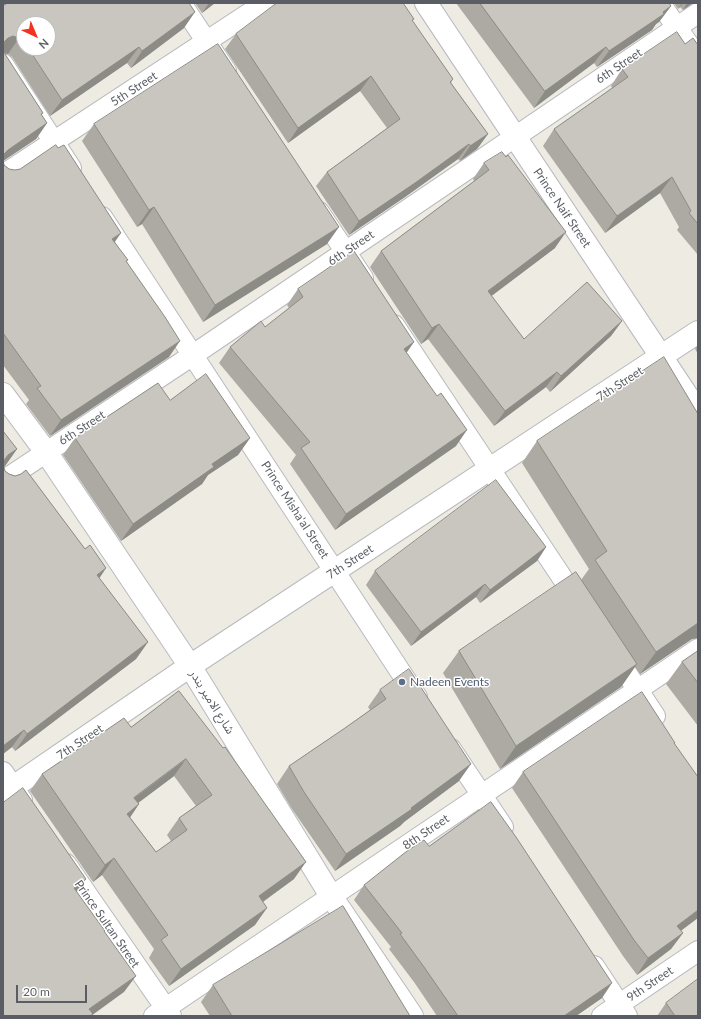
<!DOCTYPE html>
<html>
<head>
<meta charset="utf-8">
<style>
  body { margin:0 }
  #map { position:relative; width:701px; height:1019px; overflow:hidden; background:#eeebe2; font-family:Lato,sans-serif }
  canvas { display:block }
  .frame { position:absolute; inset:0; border:4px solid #5a5e64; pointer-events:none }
  .north { position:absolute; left:16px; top:16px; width:40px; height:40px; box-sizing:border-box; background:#fff; border:1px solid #bdbfc1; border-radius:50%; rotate:136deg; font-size:11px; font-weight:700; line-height:16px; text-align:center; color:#5a5e64 }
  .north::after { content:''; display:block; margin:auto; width:14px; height:18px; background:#f43222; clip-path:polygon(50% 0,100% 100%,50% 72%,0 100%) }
  .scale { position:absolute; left:16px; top:985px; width:71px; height:18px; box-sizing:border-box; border:2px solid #5a5e64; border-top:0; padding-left:5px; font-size:12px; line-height:14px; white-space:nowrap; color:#5a5e64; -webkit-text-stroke:3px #fff; paint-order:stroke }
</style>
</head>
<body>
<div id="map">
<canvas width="701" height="1019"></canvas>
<div class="frame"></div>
<div class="north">N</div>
<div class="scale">20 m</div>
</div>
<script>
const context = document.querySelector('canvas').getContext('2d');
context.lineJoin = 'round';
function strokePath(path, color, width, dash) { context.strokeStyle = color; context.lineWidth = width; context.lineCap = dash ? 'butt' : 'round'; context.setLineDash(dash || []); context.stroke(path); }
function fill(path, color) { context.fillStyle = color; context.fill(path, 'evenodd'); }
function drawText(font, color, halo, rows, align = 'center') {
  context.font = font + ' Lato,"Noto Sans Arabic",sans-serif'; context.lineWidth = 3; context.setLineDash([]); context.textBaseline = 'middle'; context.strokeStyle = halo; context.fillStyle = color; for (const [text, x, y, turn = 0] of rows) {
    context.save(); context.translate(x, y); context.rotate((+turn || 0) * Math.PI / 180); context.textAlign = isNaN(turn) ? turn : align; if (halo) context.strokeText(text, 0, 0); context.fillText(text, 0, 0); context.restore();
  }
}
const minor = new Path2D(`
  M181 3 226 71
  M660 3 698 58
  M3 64 71 168
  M3 175 265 3
  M319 212 363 278
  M102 217 417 697
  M394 325 579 603
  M3 481 193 355 698 13
  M614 654 655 716
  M451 749 503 827
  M3 772 22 800
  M66 864 171 1016
  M594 966 627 1016
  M154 1016 698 649
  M602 1016 698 951`);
const tertiary = new Path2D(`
  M426 3 698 412
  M3 394 46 452 190 666 331 896 412 1016
  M3 794 190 666 698 332`);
strokePath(minor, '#b7babf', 22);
strokePath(tertiary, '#b7babf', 24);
strokePath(minor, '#fff', 20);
strokePath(tertiary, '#fff', 22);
fill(new Path2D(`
  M3 3H189L184 28 131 68 127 63 50 116 12 57 8 54 4 53 43 113 41 115 47 123 36 139 3 161 4 165 9 169 115 242 127 262 169 357 50 436 26 404 29 400 3 365ZM24 24 48 48H24Z
  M195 3H215L202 13Z
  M456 3H669L671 6 659 22 656 24 652 30 597 67 594 63 534 108Z
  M674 3H693L683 10 680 7 678 9Z
  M414 19 412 21 453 79 451 83 488 134 477 149 460 161 458 159 405 197 349 235 316 186 327 172 387 128 360 91 288 143 225 49 236 34Z
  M685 44 698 45V255L677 230 679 227 660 193 605 233 543 146 554 129 612 88 611 86 622 69Z
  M94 124 327 244 203 322 142 224 137 227 82 141Z
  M484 163 555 248 491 296 524 339 622 321 611 336 550 392 546 387 494 426 428 339 421 344 370 267 381 251 474 181 473 179Z
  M298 289 414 342 406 352 456 446 335 530 290 464 296 455 219 363 230 347 265 327 289 308 287 305Z
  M698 345V354L695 349Z
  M170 400 250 438 238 455 208 475 202 484 121 541 63 455 75 438Z
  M698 414V638L692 639 640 674 635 667 621 687 500 769 443 673 459 651 581 580 589 569 522 463 537 441Z
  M3 431 17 449 5 466 4 467 5 471 9 474 15 476 21 474 26 470 85 549 90 545 106 568 99 578 148 642 136 659 15 751 12 747 3 754Z
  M546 547 537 561 480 603 476 597 411 646 366 585 375 571Z
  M698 651V726L666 684 682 662Z
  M380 690 459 781 404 822 400 826 335 871 292 809 277 784 289 766 345 728 370 710 368 707Z
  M179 691 294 879 263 902 255 925 169 986 149 958 154 949 102 875 93 882 30 791 42 774 131 727ZM174 776 196 806 179 818 167 835 171 841 156 852 130 817 139 804 138 803Z
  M674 744 681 931 683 933 671 949 637 975 623 956 512 788 523 772Z
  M429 846 602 998 576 1016H437L414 982 389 949 391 947 354 900 364 885Z
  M213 985 410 1016H210L201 1002Z
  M666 1003 698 1016H657Z`), '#adaaa4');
fill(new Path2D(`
  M209 3H215L202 13Z
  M682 3H683L680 7 678 9Z
  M687 3H693L683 10Z
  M671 6 659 22 656 24 652 30 597 67 609 51Z
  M195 12 184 28 131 68 142 51Z
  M13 36 19 38 8 54 3 53V44L8 38Z
  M139 47 127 63 50 116 62 100Z
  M606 47 594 63 534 108 545 91Z
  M371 76 360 91 288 143 298 128Z
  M47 123 36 139 3 161V155L8 150Z
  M488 134 477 149 460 161 470 146Z
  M469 144 458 159 405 197 349 235 359 221Z
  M672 177 660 193 605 233 617 216Z
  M154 207 142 224 137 227 149 210Z
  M339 227 327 244 203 322 215 305Z
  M566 232 555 248 477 307 488 291Z
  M121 233 110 249 112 239Z
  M622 321 611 336 550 392 561 376Z
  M439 324 428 339 421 344 432 328Z
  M180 341 169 357 50 436 61 420Z
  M414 342 403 358 404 349Z
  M557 372 546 387 494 426 505 411Z
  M467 430 456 446 335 530 346 514Z
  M250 438 238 455 208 475 202 484 121 541 133 524 212 464Z
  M17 449 5 466 3 467V461L8 455Z
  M546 547 537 561 480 603 490 590Z
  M106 568 95 585 97 575Z
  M485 584 476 597 411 646 421 632Z
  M698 623V638L692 639 640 674 656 652Z
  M148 642 136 659 15 751 27 734Z
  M637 664 621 687 500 769 516 746Z
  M24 730 12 747 3 754V746Z
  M186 759 174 776 122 815 134 798Z
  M471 764 459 781 404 822 400 826 335 871 346 854Z
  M139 804 127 822V814Z
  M114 858 102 875 93 882 105 865Z
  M306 862 294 879 247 913 259 896Z
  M86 879 74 896V888Z
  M267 908 255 925 169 986 181 969Z
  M698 910V918L666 942 677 926Z
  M683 933 671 949 637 975 648 958Z
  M136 976 124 992 91 1016H84L89 1009Z
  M612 983 602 998 576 1016H564Z`), '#8d8b86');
const building = new Path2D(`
  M8 3H189L195 12 142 51 139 47 62 100 28 48H48V24H24V42L19 38 13 36 8 38 4 42 3 47V6Z
  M277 3H403L414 19 412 20 453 79 450 82 488 134 470 146 469 144 415 183 359 221 327 172 400 119 371 76 298 128 236 34Z
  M480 3H669L671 6 663 12 664 14 609 51 606 47 545 91Z
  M677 32 685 44 693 38 698 45V224L689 213 691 211 672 177 617 216 554 129 628 77 622 69Z
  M218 44 339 227 215 305 154 207 149 210 94 124Z
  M3 49 5 54 43 113 41 114 47 123 8 150 4 154 3 158Z
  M56 145 58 148 64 145 121 233 112 239 128 260 126 261 165 317 180 341 61 420 37 388 41 386 3 333V160L4 165 9 169 15 170 20 169Z
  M502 152 506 157 508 155 566 232 488 291 524 339 587 282 622 321 561 376 557 372 505 411 439 324 432 328 381 251 489 170 484 163Z
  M354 251 414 342 404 349 437 396 441 393 467 430 346 514 301 448 310 442 230 347 261 321 265 327 303 297 298 289Z
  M664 357 698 414V623L656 652 595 560 607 551 537 441Z
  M206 374 250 438 212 464 214 467 133 524 75 438 158 383 170 400Z
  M3 431 17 449 8 455 5 459 3 464 5 471 9 474 15 476 21 474 26 470 85 549 90 545 106 568 97 575 148 642 27 734 24 730 3 746Z
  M496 480 546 547 490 590 485 584 421 632 375 571Z
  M576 572 637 664 516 746 459 651Z
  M698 651V683L682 662Z
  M409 669 471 764 411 808 412 809 346 854 304 792 289 766 345 728 386 699 380 690Z
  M179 691 223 748 225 747 306 862 259 896 267 908 181 969 161 940 168 935 114 858 105 865 42 774 124 718 131 727ZM186 759 212 795 179 818 187 830 156 852 127 814 139 804 134 798Z
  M642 692 675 743H674L698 777V910L677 926 683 933 648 958 634 940 523 772Z
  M23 788 86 879 74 888 105 931H104L136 976 89 1009 93 1014 90 1016H3V803Z
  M491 802 516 837 612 983 564 1016H458L424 967 400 934 402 933 364 885 407 851 424 840 429 846Z
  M343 906 410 1016H232L213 985Z
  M698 979V1016H675L666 1003Z`);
fill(building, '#c9c6bf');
strokePath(building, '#8d8b86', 1);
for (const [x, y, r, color] of [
  [402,682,4,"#5c6f8a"]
]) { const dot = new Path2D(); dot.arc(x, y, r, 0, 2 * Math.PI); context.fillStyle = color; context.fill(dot); strokePath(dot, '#fff', 1.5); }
drawText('12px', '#5a5e64', '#fff', [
  ["6th Street",619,66,-34],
  ["5th Street",134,89,-33],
  ["Prince Naif Street",562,208,56],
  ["6th Street",351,248,-34],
  ["7th Street",620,384,-33],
  ["6th Street",82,428,-33],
  ["Prince Misha'al Street",295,510,57],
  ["7th Street",350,562,-33],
  ["شارع الامير بندر",212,702,58],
  ["7th Street",80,742,-34],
  ["8th Street",426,832,-34],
  ["Prince Sultan Street",107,924,55],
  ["9th Street",650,984,-34]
]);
drawText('12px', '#4e5e75', '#fff', [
  ["Nadeen Events",410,682]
], 'left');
</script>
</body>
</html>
